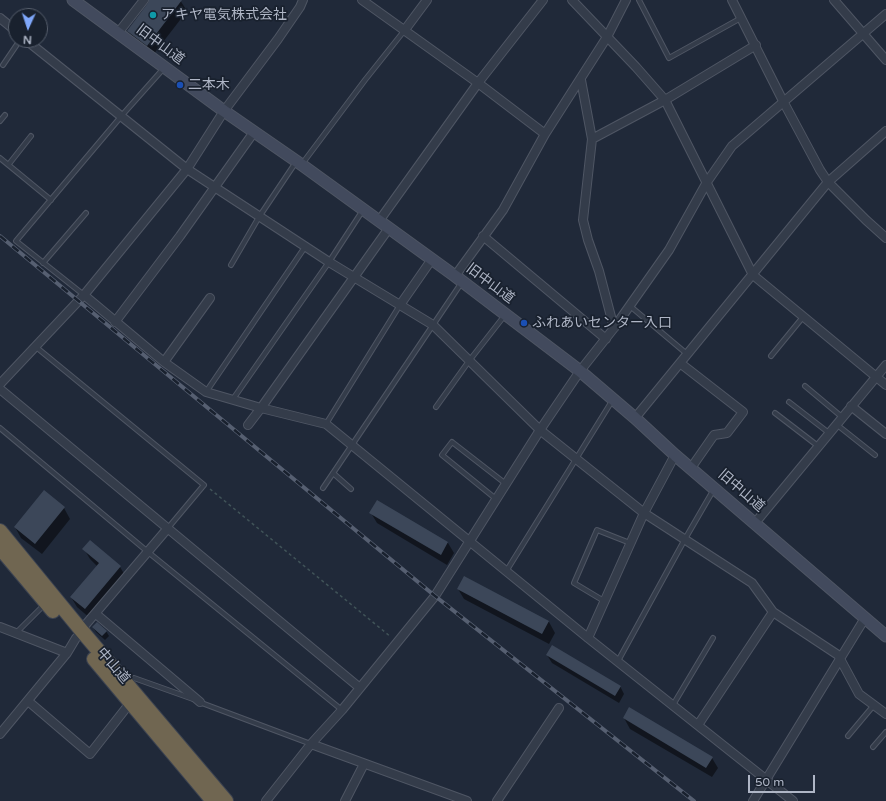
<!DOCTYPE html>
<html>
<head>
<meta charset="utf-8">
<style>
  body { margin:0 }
  #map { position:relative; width:886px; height:801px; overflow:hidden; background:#202939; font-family:"Varela Round",sans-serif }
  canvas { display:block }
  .north { position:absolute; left:8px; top:8px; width:40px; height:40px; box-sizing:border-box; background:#19212e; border:1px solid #555d6b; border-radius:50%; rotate:183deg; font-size:11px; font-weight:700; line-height:16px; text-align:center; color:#afb6c6 }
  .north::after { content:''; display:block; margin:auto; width:14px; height:18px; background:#7fa7fa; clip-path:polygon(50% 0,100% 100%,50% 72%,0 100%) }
  .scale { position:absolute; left:748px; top:775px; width:67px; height:18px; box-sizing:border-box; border:2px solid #afb6c6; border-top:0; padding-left:5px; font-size:12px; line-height:14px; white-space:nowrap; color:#afb6c6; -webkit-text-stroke:3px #19212e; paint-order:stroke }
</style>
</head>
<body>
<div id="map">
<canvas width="886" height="801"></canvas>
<div class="north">N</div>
<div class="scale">50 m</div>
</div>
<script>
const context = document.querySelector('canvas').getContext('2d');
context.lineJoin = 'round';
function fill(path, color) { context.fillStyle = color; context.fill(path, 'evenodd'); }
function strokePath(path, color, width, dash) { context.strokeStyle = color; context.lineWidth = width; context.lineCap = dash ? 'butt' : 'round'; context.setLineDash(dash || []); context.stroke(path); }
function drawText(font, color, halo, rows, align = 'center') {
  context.font = font + ' "Varela Round","Noto Sans JP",sans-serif'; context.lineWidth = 3.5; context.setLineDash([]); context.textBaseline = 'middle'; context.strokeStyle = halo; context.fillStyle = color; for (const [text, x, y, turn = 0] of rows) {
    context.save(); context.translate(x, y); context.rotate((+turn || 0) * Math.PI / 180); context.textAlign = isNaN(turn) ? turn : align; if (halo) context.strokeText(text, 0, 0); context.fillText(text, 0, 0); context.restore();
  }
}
fill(new Path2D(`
  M152 0H180L187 11 153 55 134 41 128 31Z
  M44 491 64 508 70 519 42 554 21 538 15 527Z
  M377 501 448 543 454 553 447 565 377 523 371 513Z
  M90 541 120 567 126 577 91 619 77 607 71 597 97 566 90 559 84 549Z
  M465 577 549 622 555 633 549 644 464 599 458 589Z
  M93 627 106 631 109 636 105 640 96 632Z
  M547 655 620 686 624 694 619 703 552 663Z
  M624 718 712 758 718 768 712 777 630 729Z`), '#0007');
fill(new Path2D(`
  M149 0H182L147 46 127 31 148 3Z
  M44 490 65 507 35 544 14 527Z
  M377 500 448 542 441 555 369 513Z
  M90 540 121 566 85 609 70 597 99 563 82 549Z
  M464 576 549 621 542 634 457 589Z
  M97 622 107 631 102 636 92 627Z
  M552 645 621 686 615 696 546 655Z
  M629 707 713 757 706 768 623 718Z`), '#3c4759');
const lane = new Path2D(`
  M639 0 669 58 741 18
  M3 65 20 40
  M0 121 5 115
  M0 158 51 200
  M9 164 31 136
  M302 164 365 80 404 31
  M43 263 86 213
  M231 265 259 217 296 162
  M84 295 16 241 124 113 164 68
  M630 306 687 354
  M36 347 204 485 168 528
  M771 356 803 317
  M805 386 842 417
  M206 392 305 247
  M233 399 329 262 363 210
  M789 402 829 433
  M436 407 469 361 505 315
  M775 413 818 446
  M326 424 400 305
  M836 424 875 455
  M0 428 148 552 342 710
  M333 473 351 489
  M323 488 462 282
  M496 499 442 455 452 442 506 484
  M507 570 612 401
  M604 601 574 583 597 530 630 543
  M16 633 45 604
  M618 661 685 539 714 489
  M128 681 134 678 193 699
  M199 702 311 744
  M673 705 713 638
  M848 736 874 705
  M873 747 886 732`);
const street = new Path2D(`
  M362 0 478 83 545 134
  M572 0 636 67 665 100 753 275 886 385
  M732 0 783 101 820 170 828 182 866 220 886 238
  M834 0 886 60
  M0 18 16 31
  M404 31 427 0
  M118 33 144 0
  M26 40 187 169 329 262 433 325 540 430 644 513 752 583 773 612 838 655 859 694 886 714
  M581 80 592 139 583 220 588 240 599 271 614 328
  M592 139 665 100 756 45
  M379 221 478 83 543 0
  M389 228 261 408 326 424 588 638 793 801
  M483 236 606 339
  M455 276 503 210 545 134 607 37 626 0
  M84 295 164 362 206 392 261 408 248 425
  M400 305 432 259
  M115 322 180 236 254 132
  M164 362 210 298
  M680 363 743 412 727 433 714 435 691 468
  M0 384 84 295 187 169 224 111 278 39 300 7 303 0
  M0 389 360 688
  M851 406 886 434
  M635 418 828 182 886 131
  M755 523 886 365
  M96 614 200 702
  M0 627 67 653
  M81 630 168 528
  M588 638 644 513 675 455
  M28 701 90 754 130 703
  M698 725 773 612
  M0 734 67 653 76 638
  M311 744 467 801
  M266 801 311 744 342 710 435 596 540 430 580 371 614 328 669 250 707 182 732 146 886 14
  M345 801 364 764
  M497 801 559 708
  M753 801 865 618`);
const secondary = new Path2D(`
  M73 0 224 111 302 165 455 276 580 371 635 418 675 455 886 636`);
const highway = new Path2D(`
  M0 531 81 630 226 801
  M0 548 53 611
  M94 659 213 801`);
strokePath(lane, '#4f5664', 6);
strokePath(street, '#4f5664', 10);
strokePath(secondary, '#4f5664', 13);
strokePath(highway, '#3c4351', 16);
strokePath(new Path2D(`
  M210 489 391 637`), '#405358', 1.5, [3, 3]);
strokePath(lane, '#343c4a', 4);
strokePath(street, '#343c4a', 8);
strokePath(secondary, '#424a5d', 11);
strokePath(highway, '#706651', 14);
const rail = new Path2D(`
  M0 236 435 596 694 801`);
strokePath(rail, '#565f71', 4);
strokePath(rail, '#19212e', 2.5, [8]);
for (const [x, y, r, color] of [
  [153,15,4,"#0f9aa8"],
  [180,85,4,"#1a4fb4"],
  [524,323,4,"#1a4fb4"]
]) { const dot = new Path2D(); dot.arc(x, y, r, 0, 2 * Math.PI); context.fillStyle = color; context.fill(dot); strokePath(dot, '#19212e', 1.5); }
drawText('14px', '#afb6c6', '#19212e', [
  ["アキヤ電気株式会社",161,15],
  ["二本木",188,85],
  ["ふれあいセンター入口",532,323]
], 'left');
drawText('14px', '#afb6c6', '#19212e', [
  ["旧中山道",160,45,37],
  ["旧中山道",490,284,37],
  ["旧中山道",741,491,41],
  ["中山道",113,666,49]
]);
</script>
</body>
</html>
